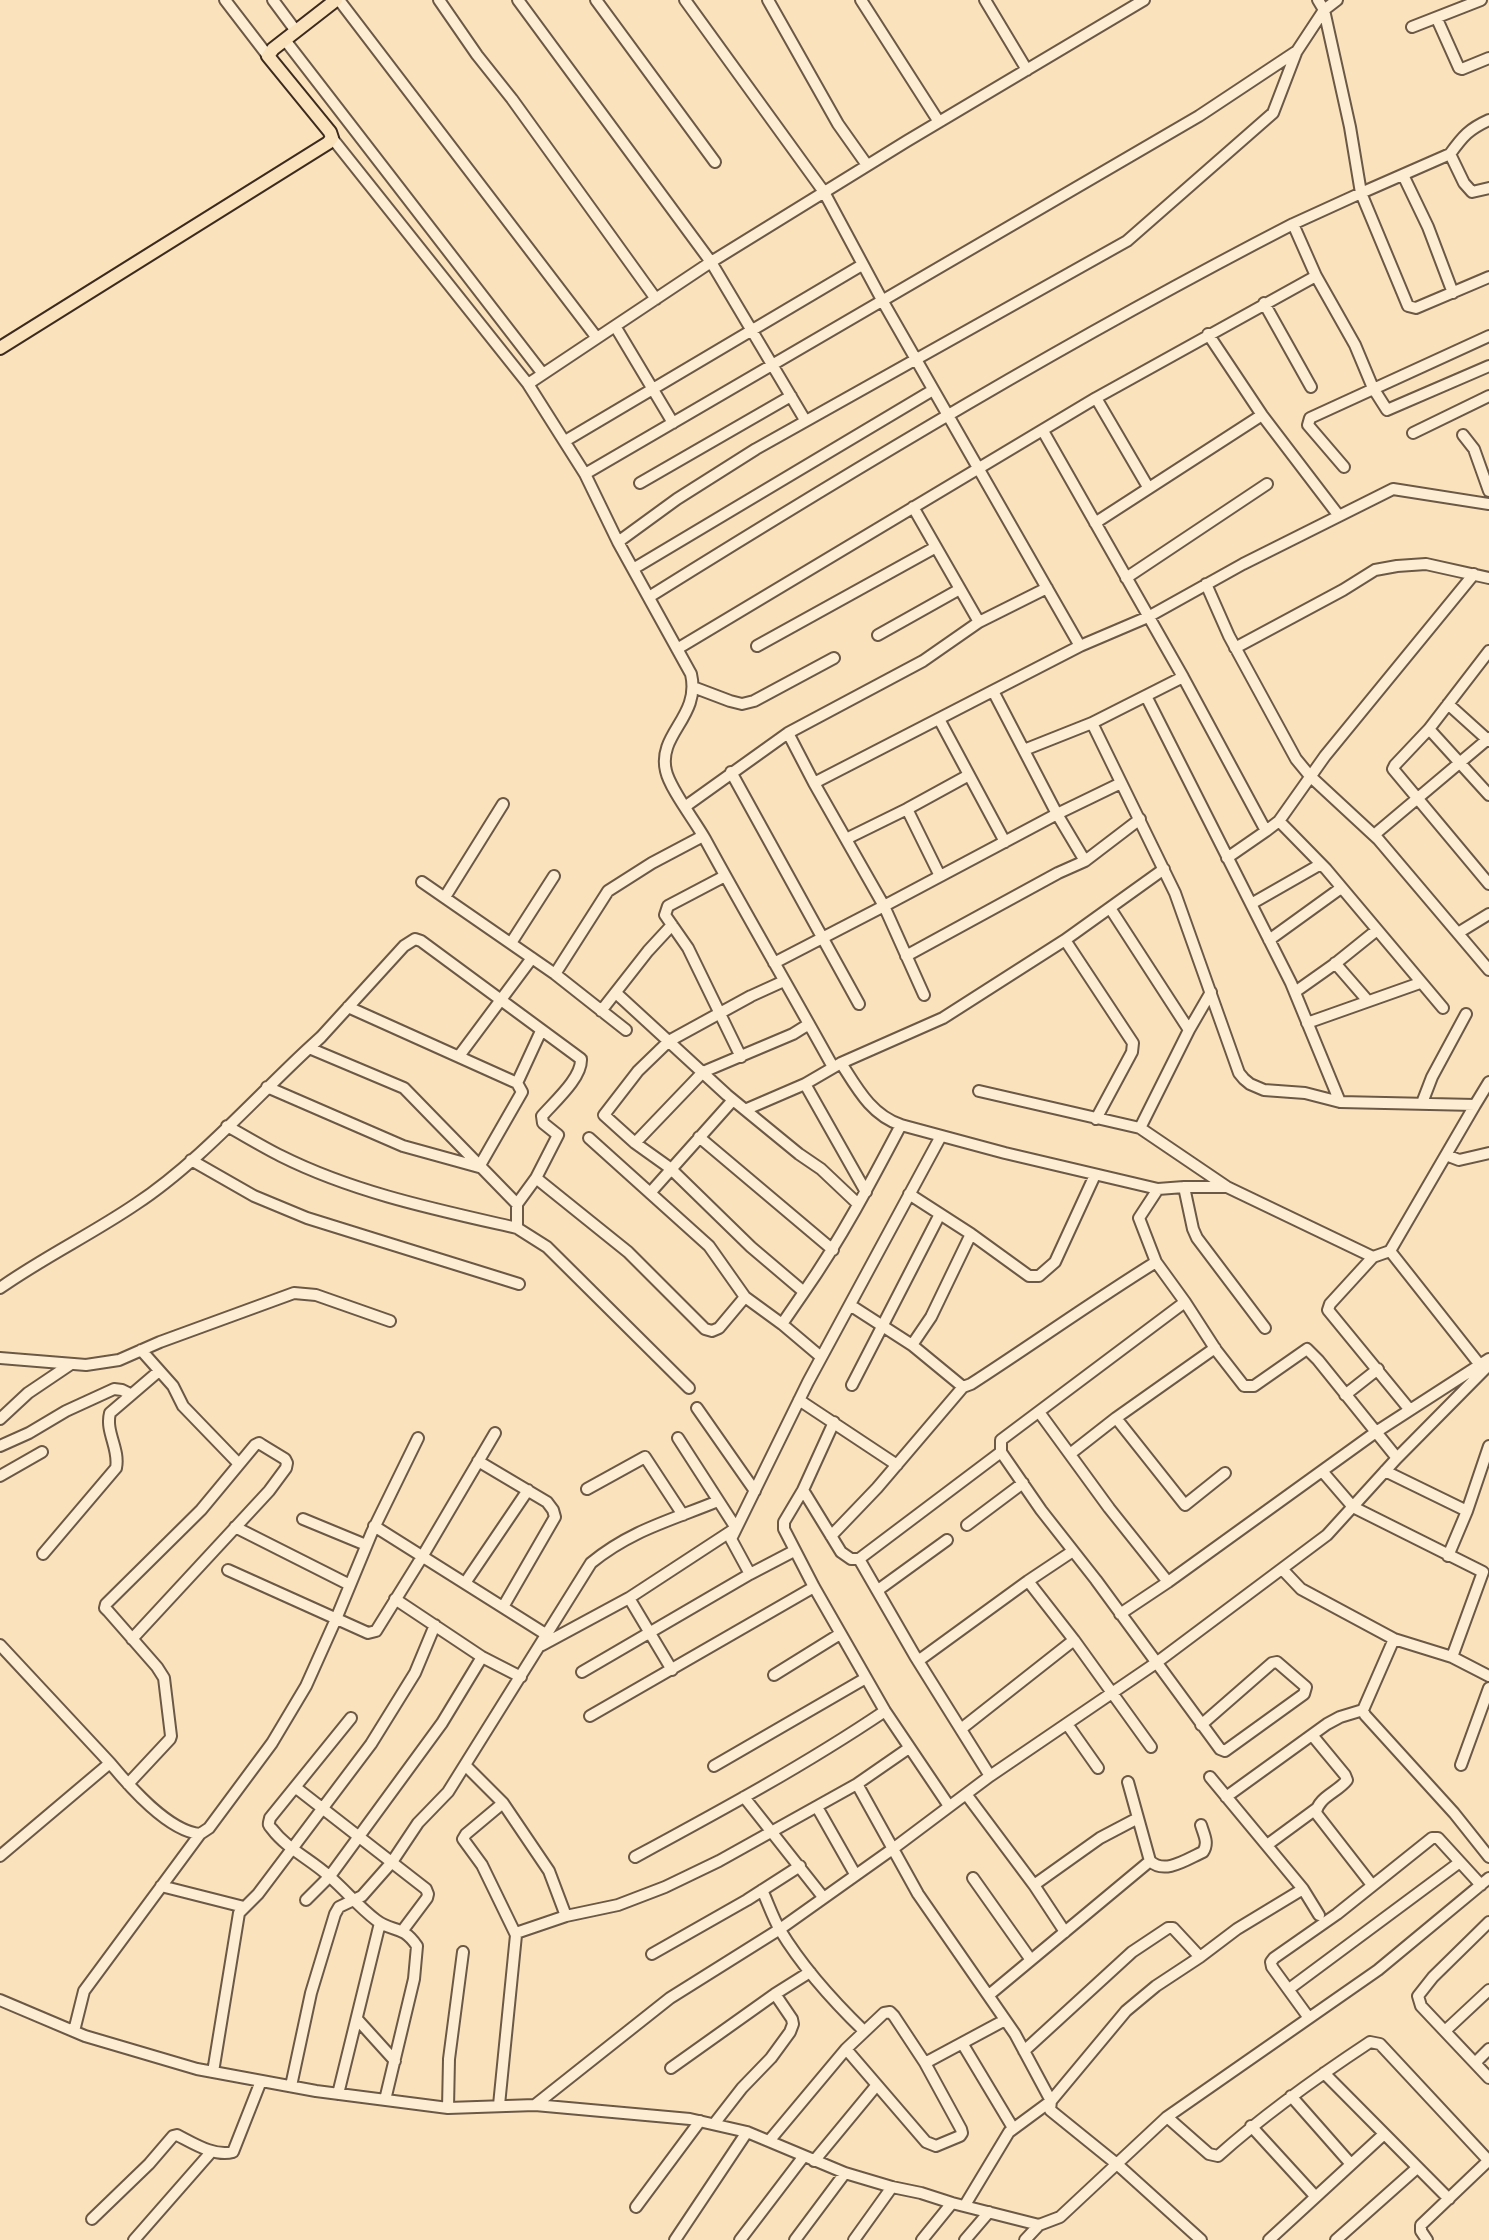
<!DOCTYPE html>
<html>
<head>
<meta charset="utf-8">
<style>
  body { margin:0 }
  canvas { display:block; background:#fae3bc }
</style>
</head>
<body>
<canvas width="1489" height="2240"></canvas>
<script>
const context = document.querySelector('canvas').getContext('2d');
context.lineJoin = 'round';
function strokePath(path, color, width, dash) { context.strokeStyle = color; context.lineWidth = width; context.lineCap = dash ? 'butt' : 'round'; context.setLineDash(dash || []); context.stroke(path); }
const minor = new Path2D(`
  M225 0 268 56
  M273 0 296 31
  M339 0 597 338
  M439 0 477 55 512 99 656 299
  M518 0 711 262 805 420
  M596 0 715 162
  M685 0 824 192 882 300 1080 646 1148 617 1243 564 1393 489 1489 504
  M768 0 838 124 867 165
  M861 0 939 122
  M985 0 1027 70
  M1337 0 1324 10 1350 127 1361 193 1293 224 1316 276 1355 345 1373 388 1387 410 1489 366
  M1437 19 1459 68 1462 69 1489 58
  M1412 27 1481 0
  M285 40 543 374
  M1489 120C1469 129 1463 136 1450 154L1464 183 1472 192 1489 188
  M332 138 528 384 585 474 618 542 691 674C701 717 657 734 666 771 670 789 695 821 705 839 747 916 791 991 833 1067
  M1450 154 1361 193 1408 306 1416 308 1489 277
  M1403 175 1428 227 1453 293
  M1264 303 1311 387
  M615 326 673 423
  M1208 334 1262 415 1339 516
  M528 384 711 262 907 141 1144 0
  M1096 398 1148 487
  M1043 431 1183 677 1092 723 1175 893 1239 1073 1244 1079 1250 1084 1264 1090 1305 1093 1340 1102 1475 1105 1390 1251 1373 1257 1227 1187 1140 1128 1189 1030 1211 992
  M1413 433 1489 396
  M1463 435 1474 449 1489 491
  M565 441 862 265
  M1344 467 1308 425 1310 418 1489 336
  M585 474 1199 116 1297 51 1324 10 1318 0
  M640 483 791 396
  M913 507 979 622
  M1095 523 1262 415
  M618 542 677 499 756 449 1127 241 1273 113 1296 53
  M633 569 933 390
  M1126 578 1267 484
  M1206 584 1229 636 1296 759 1310 776 1378 839 1489 970
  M649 597C859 466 1072 338 1293 224
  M878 635 960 589
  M757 646 936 547
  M1235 648 1343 590 1375 570 1397 566 1426 564 1489 578
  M677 649 1096 398 1316 276
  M1489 651 1429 729 1395 765 1393 769 1489 884
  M1183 677 1266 831 1227 858
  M693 687 730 701 742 704 754 701 834 658
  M1146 696 1291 983 1340 1102
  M1448 704 1489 741
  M939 719 1005 842
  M1429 729 1489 795
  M788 733 923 661 979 622 1047 588
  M1024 750 1092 723
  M731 772 859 1004
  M686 806 788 733 814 783 1080 646
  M907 809 940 876
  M1279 821 1326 869 1443 1008
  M1266 831 1279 821 1325 756 1474 574
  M1374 835 1489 738
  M846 839 907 809 969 775
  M1085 861 1057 814 1121 783
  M725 876 668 906 665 915 688 948 741 1057
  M422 882 555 974 626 1030
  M445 897 503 804
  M1251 904 1321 864
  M1110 908 1189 1030
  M1458 933 1489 914
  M1065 940 1133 1043 1132 1052 1096 1119
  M1269 940 1341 888
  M511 943 554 876
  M906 956 1058 873 1085 861 1140 819
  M774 963 884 906 814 783
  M1335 963 1368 1001
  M555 974 608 891 652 863 703 836
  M784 981 751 996 669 1041 638 1071 604 1115 635 1143 670 1168 751 1247 804 1292C841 1239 871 1182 901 1125L1005 1153 1158 1189 1184 1187H1225
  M1295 992 1336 963 1377 930
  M616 993 727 1095 799 1154 821 1169 858 1204
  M924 995 884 906 1057 814 993 691
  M348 1007 517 1083 541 1031
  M601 1011 648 951 672 925
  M1307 1023 1420 983
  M309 1048 321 1037 404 946 415 939 421 941 581 1059C582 1078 554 1102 542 1116L543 1123 558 1135 536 1178
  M459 1056 532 958
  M841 1063C857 1088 871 1115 901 1125
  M805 1084 866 1192
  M267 1087 403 1146 479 1167 522 1092 517 1083
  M979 1091 1140 1128
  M1422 1103 1432 1077 1466 1014
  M1475 1105 1489 1082
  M747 1109 805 1084 841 1063 943 1018 1065 940 1164 869
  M227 1126C245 1136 263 1147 281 1156 355 1193 438 1210 517 1228V1204
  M699 1137 833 1250
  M589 1138 709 1246 745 1297
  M635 1143 703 1072 793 1034 809 1024
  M1446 1155 1459 1160 1489 1153
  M191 1160 254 1196 307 1218 519 1284
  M1184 1187 1193 1229 1197 1238 1265 1328
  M1158 1189 1139 1218 1156 1262 1185 1302
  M650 1193 733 1100
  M909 1194 971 1234 1029 1276H1039L1055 1262 1095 1175
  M517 1228 547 1247 689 1388
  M1390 1251 1480 1365
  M1373 1257 1330 1304 1328 1310 1410 1410
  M0 1288C44 1257 92 1234 136 1204 197 1164 255 1098 309 1048L404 1088 517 1204 536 1178 628 1252 705 1329 712 1331 719 1328 745 1297 782 1324 804 1292
  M850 1305 912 1345 963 1387
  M782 1324 821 1357
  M912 1345 931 1317 971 1234
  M141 1350 173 1386 183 1406 239 1464
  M0 1358 86 1365 119 1360 160 1342 294 1293 316 1295 390 1321
  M852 1385 940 1214
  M1345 1395 1378 1369
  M799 1400 897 1465
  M697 1408 755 1491
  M1039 1412 1109 1508 1168 1582 1120 1614
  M1116 1418 1185 1505 1225 1473
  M0 1419 28 1393 71 1364
  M834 1422 803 1490 784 1522V1529L814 1587 885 1711 949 1806
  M0 1446 29 1433 66 1411 114 1389 122 1390 130 1394
  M1070 1454 1116 1418 1215 1348
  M478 1461 547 1502 553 1510 555 1517 503 1607
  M1322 1471 1353 1507 1483 1572 1452 1657 1489 1676
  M1385 1471 1467 1511
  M0 1476 42 1452
  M587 1489 645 1457 683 1515
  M803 1490 841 1552 851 1559H859L1001 1452
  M303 1519 366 1545
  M967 1525 1023 1483
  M374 1526 547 1635
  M235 1527 350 1585
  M831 1536 877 1488 963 1387 971 1384C1033 1344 1093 1301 1156 1262
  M794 1551 750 1574 731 1539 808 1382 941 1136
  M43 1554 116 1468C120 1449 105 1432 110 1413L159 1371
  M1448 1556 1467 1511 1489 1446
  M859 1559 915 1656 990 1776
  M1282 1569 1301 1589 1394 1639 1452 1657
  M228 1570 368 1633 376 1631 422 1557 495 1433
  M1028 1581 1074 1640 1151 1747
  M1168 1582 1376 1432 1397 1458
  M465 1583 528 1490
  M878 1590 947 1540
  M395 1599 482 1657 521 1677
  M1394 1639 1363 1710 1365 1715 1454 1813 1489 1857
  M0 1645 110 1763 0 1856
  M542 1645 629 1598
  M918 1661 1028 1581 1073 1551
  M672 1670 629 1598 736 1528 678 1438
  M582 1672 750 1574
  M774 1675 840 1634
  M590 1716 814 1587
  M351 1718 270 1818C269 1824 267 1824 272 1829 287 1849 312 1860 330 1877 346 1891 359 1907 376 1920 393 1933 402 1924 417 1946L414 1979 385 2100
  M1067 1724 1098 1768
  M1201 1725 1272 1663 1277 1662 1306 1687 1304 1694 1225 1751 1220 1749 1096 1580 1041 1510 1001 1452V1440L1185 1302 1216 1350 1244 1386H1254L1307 1349 1318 1360 1376 1432 1489 1359
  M961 1729 1074 1640
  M1312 1735 1345 1775 1347 1780C1338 1792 1318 1797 1316 1813L1372 1885
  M110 1763C130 1787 168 1831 200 1834L209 1828 272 1743 306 1686 336 1619 372 1532 418 1438
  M465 1765 503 1803 549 1871 566 1916
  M1461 1765 1489 1688
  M714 1766 866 1678
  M1210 1777 1303 1889 1319 1915
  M128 1784 170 1739 171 1736 164 1678 157 1667 108 1611 105 1608 106 1604 201 1510 255 1445 259 1443 262 1445 285 1459 287 1463 286 1468 269 1491 132 1639
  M857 1784 918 1894 1015 2034 1051 2101 1050 2110 1118 2165 1201 2240
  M295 1787 426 1889 428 1894 427 1898 403 1930
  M966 1794 1034 1885 1065 1932
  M744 1797 823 1897
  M1226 1797 1327 1724 1340 1717 1363 1710
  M817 1807 855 1874
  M1267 1845 1316 1809
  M635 1857C720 1811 805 1765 885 1711
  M1150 1861C1165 1875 1187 1859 1203 1852 1209 1843 1204 1835 1201 1825
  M973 1878 1031 1960
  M1034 1885 1100 1838 1138 1818
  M161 1886 244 1907
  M762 1890C768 1903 773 1918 780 1930 803 1968 832 2000 864 2031
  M306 1900 330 1876 442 1723 482 1657
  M1489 1922 1433 1977 1418 1996 1421 2006 1489 2078
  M516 1933 566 1916 618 1905 665 1887 719 1861 857 1784 909 1748
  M652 1954 747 1900 800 1866
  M1289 1989 1460 1862
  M989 1995 1150 1861 1128 1782
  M0 2000 85 2036 197 2069 316 2091 448 2108 535 2105 690 2119 747 2132 845 2173 892 2187 921 2193 952 2203 1039 2225 1060 2217 1167 2117 1378 1970 1489 1878
  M1309 2018 1272 1967 1271 1962 1274 1958 1337 1914 1432 1838H1438L1481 1885
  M357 2019 395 2061
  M74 2031 84 1991 200 1834
  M1445 2031 1489 1990
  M962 2043 1013 2128
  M1024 2051 1132 1952 1168 1928H1173L1200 1957
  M925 2063 1005 2020
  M1475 2063 1489 2049
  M671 2068 775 1994 810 1972
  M213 2072 239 1913 258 1894 371 1744 415 1673 435 1625
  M1324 2073 1449 2199
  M291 2086 311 1993 335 1914 339 1907 362 1896 392 1862 418 1823 448 1792 591 1563C631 1530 672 1520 718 1501
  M338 2094 380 1923
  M1291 2096 1350 2163
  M499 2105 516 1935 482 1865 463 1839 466 1834 503 1803
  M535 2105 670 1998 780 1929 894 1848 990 1776 1156 1663 1327 1535 1397 1458 1489 1365
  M448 2108 449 2059 463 1952
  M1167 2117 1209 2154 1218 2156C1266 2113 1317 2077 1370 2042L1380 2044 1489 2161
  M714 2124 742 2088 771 2058 790 2032 793 2024 792 2019 775 1994
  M1251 2126 1315 2196
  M769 2141 846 2049 884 2013 890 2012 894 2016 925 2063 961 2129 962 2133 960 2136 936 2146 926 2142 846 2049
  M814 2161 876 2086
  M965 2205 1009 2132 1051 2101 1126 2011 1156 1986 1200 1957 1237 1929 1303 1889
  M636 2207 700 2121
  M92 2219 149 2164 173 2136 177 2135C193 2143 214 2157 233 2152L261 2081
  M134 2240 212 2151
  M675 2240 747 2132
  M740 2240 804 2156
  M795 2240 845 2173
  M854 2240 892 2187
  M922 2240 952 2203
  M965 2240 989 2212
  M1025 2240 1039 2225
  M1269 2240 1383 2135
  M1336 2240 1417 2168
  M1427 2240 1421 2231V2225L1489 2160`);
const major = new Path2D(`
  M0 348 328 143 332 138 330 132 268 56 273 49 336 0`);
strokePath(minor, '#6c5846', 14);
strokePath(major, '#3d2a1e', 16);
strokePath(minor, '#fcedd3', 10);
strokePath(major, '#fae3bc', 12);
</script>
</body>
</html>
